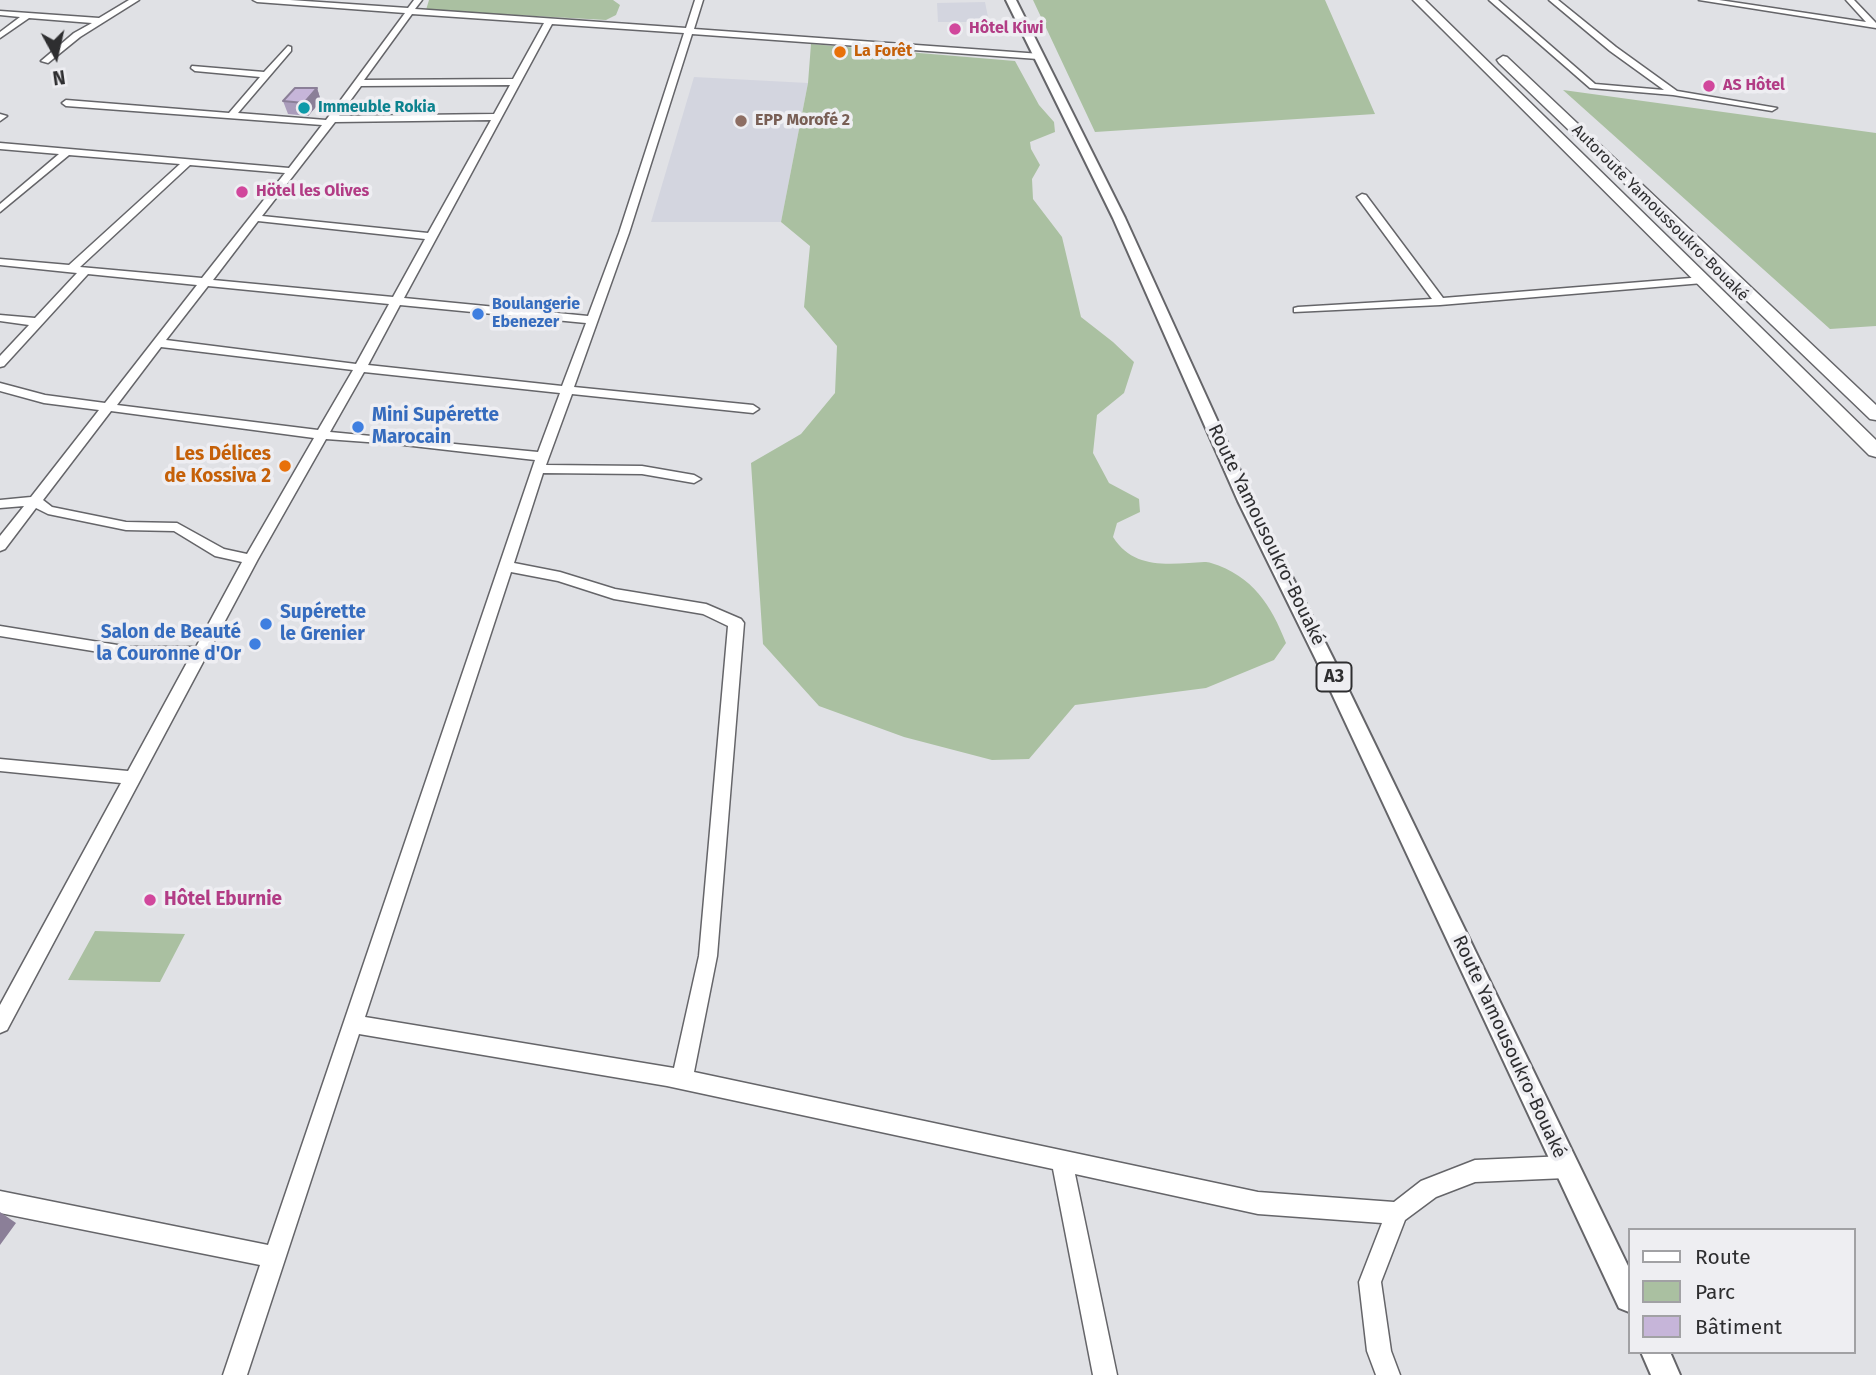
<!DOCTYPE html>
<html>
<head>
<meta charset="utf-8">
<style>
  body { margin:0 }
  #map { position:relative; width:1876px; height:1375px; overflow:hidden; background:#e0e1e5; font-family:"Fira Sans",sans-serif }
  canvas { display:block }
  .legend { position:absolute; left:1628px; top:1228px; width:228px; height:126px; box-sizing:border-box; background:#eeeef2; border:2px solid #a1a1a4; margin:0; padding:9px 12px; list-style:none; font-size:21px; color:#2e2e30 }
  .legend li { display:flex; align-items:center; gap:14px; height:35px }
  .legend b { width:35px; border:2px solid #a1a1a4 }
  .north { position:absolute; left:21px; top:21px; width:70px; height:70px; -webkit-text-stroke:5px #eeeef2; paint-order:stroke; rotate:172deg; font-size:19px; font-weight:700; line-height:28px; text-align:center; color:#2e2e30 }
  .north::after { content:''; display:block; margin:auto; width:24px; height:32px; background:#2e2e30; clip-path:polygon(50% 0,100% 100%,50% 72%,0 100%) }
</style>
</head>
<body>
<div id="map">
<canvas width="1876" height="1375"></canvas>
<ul class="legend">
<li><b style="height:9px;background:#fff"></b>Route</li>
<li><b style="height:19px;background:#aac0a1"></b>Parc</li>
<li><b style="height:19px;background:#c6b5d9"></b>Bâtiment</li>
</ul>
<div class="north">N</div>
</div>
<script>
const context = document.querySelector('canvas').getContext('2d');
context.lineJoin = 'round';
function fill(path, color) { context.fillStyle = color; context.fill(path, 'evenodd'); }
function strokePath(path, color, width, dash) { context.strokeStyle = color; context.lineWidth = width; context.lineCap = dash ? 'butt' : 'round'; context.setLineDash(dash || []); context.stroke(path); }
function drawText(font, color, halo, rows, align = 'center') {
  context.font = font + ' "Fira Sans",sans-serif'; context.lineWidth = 7; context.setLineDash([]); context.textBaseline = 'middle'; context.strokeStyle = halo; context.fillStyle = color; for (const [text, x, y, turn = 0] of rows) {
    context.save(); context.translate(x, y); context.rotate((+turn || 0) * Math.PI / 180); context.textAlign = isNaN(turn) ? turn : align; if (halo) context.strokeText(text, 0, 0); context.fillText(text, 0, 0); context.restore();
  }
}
fill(new Path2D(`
  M985 2 989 22H938L937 3Z
  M694 77 808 83 781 222H651Z`), '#d3d5df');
fill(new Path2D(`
  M429 0H613L620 5 616 15 606 20 426 10Z
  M1033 0H1325L1375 114 1095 132Z
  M811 44 1015 61 1039 105 1054 122 1055 132 1030 142 1031 149 1040 165 1032 179 1033 199 1062 237 1081 317 1113 342 1134 362 1124 393 1097 415 1093 453 1109 483 1139 499 1140 512 1117 523 1113 537C1131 565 1158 565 1189 563 1196 563 1205 561 1211 563 1253 576 1271 605 1286 643L1274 660 1206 688 1075 705 1029 759 992 760 904 737 819 706 763 644 751 463 801 434 835 393 837 346 804 307 810 246 781 222 808 83Z
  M1563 90 1876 133V326L1830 329Z
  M95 931 185 934 160 982 68 980Z`), '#aac0a1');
const minor = new Path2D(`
  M129 0H139L80 37 48 63 41 61 74 33 92 23 29 18 0 38V32L20 17 0 15V11L99 18Z
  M253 0H290L408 8 414 0H422L415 9 686 28 695 0H703L694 29 1041 54 1042 56 1038 59 692 34 629 233 574 387 753 405 759 409 753 413 572 394 546 465 642 466 694 475 701 479 694 483 642 474 543 473 514 563 560 572 615 589 706 604 741 619 744 623 717 956 694 1072 1258 1192 1394 1202 1421 1181 1475 1160 1566 1156 1574 1160 1577 1167 1574 1174 1566 1178 1475 1182 1436 1197 1405 1220 1381 1282 1391 1351 1400 1375H1376L1367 1351 1359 1282 1382 1223 1258 1214 1075 1174 1117 1375H1093L1053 1169 667 1086 359 1034 247 1375H223L260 1265 0 1213V1191L268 1245 535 460 395 444 326 439 258 559 7 1030 0 1033V1005L121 783 0 771V759L128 771 190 657H130L0 636V626L130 647H196L242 562 215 556 174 531 126 530 48 514 36 508 5 549 0 551V536L24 506 0 508V500L31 497 99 410 44 403 0 391V383L45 395 105 403 197 285 88 274 4 366 0 367V356L29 325 0 321V315L35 318 77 273 0 265V259L69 265 180 164 69 155 0 212V204L59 154 0 149V143L289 168 322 125 66 106 62 103 66 100 229 113 260 77 195 71 191 68 192 66 264 72 288 46 291 47V51L238 113 326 120 405 13 257 2ZM412 14 544 23 513 79 364 80ZM552 24 684 33 619 233 588 316 404 298ZM510 85 494 114 339 116 361 86ZM491 120 428 233 262 216 335 122ZM190 165 285 173 202 278 80 267ZM258 221 425 239 393 297 213 280ZM208 286 389 304 356 364 166 340ZM400 305 586 323 562 386 368 365ZM161 347 353 370 318 430 117 405ZM364 372 560 393 538 452 330 432ZM111 411 314 438 247 554 224 549 177 523 126 522 52 507 43 500ZM511 572 558 581 614 599 703 614 728 626 699 956 674 1068 365 1017Z
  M1489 0H1498L1595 84 1664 90 1610 51 1549 0H1558L1616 47 1677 91 1777 108 1772 111 1673 95 1590 88Z
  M1699 0H1719L1866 22 1846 0H1854L1876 23V28Z
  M0 114 7 116 0 121Z
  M1362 194 1366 195 1443 298 1703 277 1709 280 1703 283 1440 305 1294 312V308L1298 307 1432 299 1357 197Z`);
const major = new Path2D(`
  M1006 0H1016L1125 218 1254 501 1337 666 1629 1268V1312L1619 1308 1319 666 1238 501 1113 218Z
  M1641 1352H1670L1680 1375H1651Z`);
const highway = new Path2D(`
  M1413 0H1425L1876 440V457L1869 455Z
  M1503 56 1507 57 1876 405V420L1870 419 1499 63 1497 60Z`);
strokePath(minor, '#656569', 3);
strokePath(major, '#656569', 4);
strokePath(highway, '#656569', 3);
fill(minor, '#fff');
fill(major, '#fff');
fill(highway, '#fff');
fill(new Path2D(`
  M317 88 321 101 308 116 288 114 283 101Z`), '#aa9cbb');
fill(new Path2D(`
  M317 88 321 101 308 116 304 103Z
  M0 1212 16 1223 0 1245Z`), '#8b7f98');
const building = new Path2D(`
  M295 88H317L304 103 283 101Z`);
fill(building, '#c6b5d9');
strokePath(building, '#8b7f98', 2);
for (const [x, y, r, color] of [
  [955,29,7,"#d1479c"],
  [840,52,7,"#e8710a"],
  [1709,86,7,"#d1479c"],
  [304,108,7,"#0f9aa8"],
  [741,121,7,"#8d6e63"],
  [242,192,7,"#d1479c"],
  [478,314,7,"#3f7fe0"],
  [358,427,7,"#3f7fe0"],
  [285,466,7,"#e8710a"],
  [266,624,7,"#3f7fe0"],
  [255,644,7,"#3f7fe0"],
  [150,900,7,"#d1479c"]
]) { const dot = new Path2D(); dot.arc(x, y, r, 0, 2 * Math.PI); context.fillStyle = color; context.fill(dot); strokePath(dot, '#eeeef2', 2.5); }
drawText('bold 16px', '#b23c85', '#eeeef2', [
  ["Hôtel Kiwi",969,29],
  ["AS Hôtel",1723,86],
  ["Hötel les Olives",256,192]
], 'left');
drawText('bold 16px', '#c56008', '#eeeef2', [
  ["La Forêt",854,52]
], 'left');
drawText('bold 16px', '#0d838f', '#eeeef2', [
  ["Immeuble Rokia",318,108]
], 'left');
drawText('bold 16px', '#785e54', '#eeeef2', [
  ["EPP Morofé 2",755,121]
], 'left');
drawText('16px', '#2e2e30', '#eeeef2', [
  ["Autoroute Yamoussoukro-Bouaké",1660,213,45]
]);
drawText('bold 16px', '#366cbe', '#eeeef2', [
  ["Boulangerie",492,305],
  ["Ebenezer",492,323]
], 'left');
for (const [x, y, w] of [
  [1334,677,35]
]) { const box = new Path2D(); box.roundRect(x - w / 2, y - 14.5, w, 29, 5); context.fillStyle = '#eeeef2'; context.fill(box); strokePath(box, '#2e2e30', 2); }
drawText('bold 18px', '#2e2e30', null, [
  ["A3",1334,677]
]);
drawText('bold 19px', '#366cbe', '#eeeef2', [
  ["Mini Supérette",372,416],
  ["Marocain",372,438],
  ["Supérette",280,613],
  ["le Grenier",280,635],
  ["Salon de Beauté",241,633,"right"],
  ["la Couronne d'Or",241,655,"right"]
], 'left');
drawText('bold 19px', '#c56008', '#eeeef2', [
  ["Les Délices",271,455],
  ["de Kossiva 2",271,477]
], 'right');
drawText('19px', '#2e2e30', '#eeeef2', [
  ["Route Yamousoukro-Bouaké",1266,535,64],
  ["Route Yamousoukro-Bouaké",1509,1047,65]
]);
drawText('bold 19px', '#b23c85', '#eeeef2', [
  ["Hôtel Eburnie",164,900]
], 'left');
</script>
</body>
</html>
